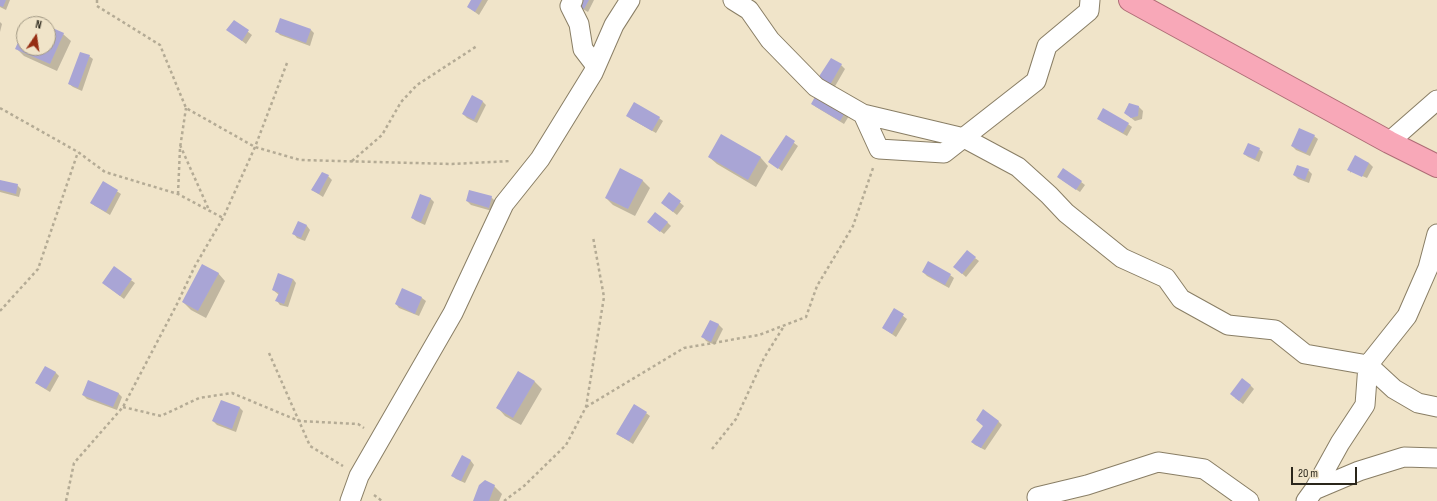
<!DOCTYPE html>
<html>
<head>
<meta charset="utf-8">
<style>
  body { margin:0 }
  #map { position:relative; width:1437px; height:501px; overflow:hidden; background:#f0e4c9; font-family:"Sofia Sans Condensed",sans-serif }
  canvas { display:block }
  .north { position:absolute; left:16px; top:16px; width:40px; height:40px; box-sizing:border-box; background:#f0e4c9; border:1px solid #a19883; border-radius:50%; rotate:13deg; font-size:11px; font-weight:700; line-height:16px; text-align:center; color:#2a261b }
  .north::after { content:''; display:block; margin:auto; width:14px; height:18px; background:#962e14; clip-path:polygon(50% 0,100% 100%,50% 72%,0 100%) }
  .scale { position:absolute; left:1291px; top:467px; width:66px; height:18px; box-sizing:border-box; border:2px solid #2a261b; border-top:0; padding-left:5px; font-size:12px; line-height:14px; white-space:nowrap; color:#2a261b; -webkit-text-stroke:3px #f0e4c9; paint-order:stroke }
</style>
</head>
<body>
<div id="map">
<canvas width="1437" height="501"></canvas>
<div class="north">N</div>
<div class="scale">20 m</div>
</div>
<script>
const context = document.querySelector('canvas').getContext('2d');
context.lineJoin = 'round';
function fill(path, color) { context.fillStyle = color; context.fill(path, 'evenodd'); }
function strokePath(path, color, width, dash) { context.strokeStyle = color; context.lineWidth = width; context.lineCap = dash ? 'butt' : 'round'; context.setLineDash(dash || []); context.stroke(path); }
fill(new Path2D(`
  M0 0H10L6 10 0 7Z
  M472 0H488L479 15 468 7Z
  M580 0H594L588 12 581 8Z
  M281 19 311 30 314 33 310 46 280 35 276 31Z
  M234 21 252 35 246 44 228 30Z
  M0 22 2 24 0 32Z
  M48 27 63 34 71 41 57 71 24 56 16 48 24 32V48H48Z
  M89 56 93 59 82 91 73 87 69 84Z
  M841 65 845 69 834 88 823 82Z
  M817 96 849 116 844 124 816 107 812 104Z
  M472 97 483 102 486 105 477 123 467 118 463 114Z
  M1139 107 1143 111 1142 119 1135 121 1125 113Z
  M628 116 659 118 663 121 656 133 631 119Z
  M1099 119 1128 124 1132 127 1127 136 1102 122Z
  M722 136 761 158 768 166 756 187 717 164 709 157Z
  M1314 136 1318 139 1310 156 1296 150 1292 146Z
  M786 137 798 146 782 171 770 162Z
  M1259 149 1263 152 1259 162 1248 157 1244 154Z
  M1355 157 1369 163 1373 167 1367 178 1351 171V173L1349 170Z
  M1064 169 1085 185 1080 192 1062 180Z
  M1308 170 1312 174 1309 183 1298 179 1294 175Z
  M328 176 332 180 323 197 312 190Z
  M642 180 650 188 635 216 613 205 606 198Z
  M0 181 17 185 21 189 19 197 0 192Z
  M103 182 121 194 110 215 95 206 91 203Z
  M670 194 684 206 677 215 662 203Z
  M491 197 495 201 492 211 471 205 467 201Z
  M430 198 434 202 425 225 416 221 412 218Z
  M667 222 671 226 664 234 652 225Z
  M299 223 307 226 310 230 305 241 297 238 294 234Z
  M975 258 979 261 966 277 958 270Z
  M114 268 135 283 124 299 103 283Z
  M923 272 950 275 954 278 949 288 927 276Z
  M218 273 225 281 206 318 191 310 183 302Z
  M293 279 296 283 288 307 280 305 277 301 279 295 273 290Z
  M402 289 422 298 426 301 419 316 399 308 396 304Z
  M894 309 907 319 896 337 883 328Z
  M710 321 719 325 723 329 715 345 706 341 703 337Z
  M55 372 59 376 50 392 40 386 37 383Z
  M519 373 535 382 542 389 521 425 505 416 498 408Z
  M1250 385 1254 389 1243 404 1235 398Z
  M118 393 122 397 117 410 87 399 83 395Z
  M221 401 240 408 243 411 236 432 217 425 213 421Z
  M646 413 650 416 633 444 617 434Z
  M977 420 998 421 1002 425 985 450 975 445 972 442 984 426Z
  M462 457 471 461 474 465 465 483 456 479 453 476Z
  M494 486 502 494 499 501H474Z`), '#0003');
fill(new Path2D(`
  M0 0H6L3 7 0 6Z
  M471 0H482L475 12 467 7Z
  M579 0H589L584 9 576 4Z
  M29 17 44 24H26Z
  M280 18 311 29 306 43 275 32Z
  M234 20 249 30 242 41 226 30Z
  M48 26 64 33 50 64 15 49 24 29V48H48Z
  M80 52 90 55 78 88 68 84Z
  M831 58 842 64 830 85 818 78Z
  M472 95 483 101 474 120 462 114Z
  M816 95 846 111 840 121 811 104Z
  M634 102 660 117 652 131 626 116Z
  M1129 103 1139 106 1138 116 1131 118 1124 113Z
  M1103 108 1129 123 1123 133 1097 119Z
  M1299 128 1315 135 1306 153 1291 146Z
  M721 134 761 157 748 180 708 157Z
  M786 135 795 141 778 169 768 162Z
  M1248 143 1260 148 1255 159 1243 154Z
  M1355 155 1369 163 1362 177 1347 170Z
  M1297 165 1309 169 1305 180 1293 175Z
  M620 168 643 180 628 209 605 198Z
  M1063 168 1082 181 1076 190 1057 177Z
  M322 172 329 175 319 194 311 190Z
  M0 180 18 184 16 194 0 190Z
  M103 181 118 190 106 212 90 203Z
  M469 190 492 196 489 208 466 201Z
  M669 192 681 201 673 212 661 203Z
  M420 194 431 198 421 222 411 218Z
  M655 212 668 222 660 232 647 222Z
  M298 221 307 225 301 238 292 234Z
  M967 250 976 257 962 274 953 267Z
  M928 261 951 274 945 285 922 272Z
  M202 264 219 273 198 311 182 302Z
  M114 266 132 279 120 296 102 283Z
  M278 273 293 279 284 304 275 301 279 293 272 290Z
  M402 288 422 297 415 314 395 304Z
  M894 308 904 314 892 334 882 328Z
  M710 320 719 324 711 342 701 337Z
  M45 366 56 372 46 389 35 383Z
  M518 371 535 381 513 418 496 408Z
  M1242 378 1251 385 1239 401 1230 394Z
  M88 380 119 393 113 407 82 395Z
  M221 400 240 407 232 429 212 421Z
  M634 404 647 412 629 441 616 434Z
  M983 409 999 421 981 448 971 442 983 426 976 420Z
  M462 455 471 460 461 481 451 476Z
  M485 480 495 485 489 501H473L479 485Z`), '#a9a5d5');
const minor = new Path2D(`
  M573 0 570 6 579 24 583 49 596 66
  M733 0 749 10 770 40 816 87 863 114 964 138 1018 167 1049 195 1066 213 1122 258 1166 278 1181 299 1228 325 1275 330 1305 354 1368 365 1394 389 1418 403 1437 407
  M863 114 879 149 944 153 1036 81 1047 46 1089 11 1090 0
  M1389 142 1437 100
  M1314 490 1340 443 1365 405 1368 365 1407 316 1428 268 1437 234
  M1037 497 1087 485 1158 462 1204 469 1249 501
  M350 501 359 476 453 313 504 204 540 159 593 73 614 25 630 0
  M1306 501 1314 490 1359 471 1404 457 1437 458`);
const trunk = new Path2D(`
  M1130 0 1389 142 1437 166`);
strokePath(minor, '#897e65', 21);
strokePath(trunk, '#af6d76', 24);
strokePath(new Path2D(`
  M97 0V6L160 45 186 108 255 147 300 160 452 164 511 161
  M0 108 78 152 105 172 178 194 223 218
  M180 145 209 210
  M352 161 382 135 401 102 417 85 477 46
  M178 194 180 148 186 108
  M0 311 38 269 78 152
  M269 353 310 446 343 466
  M123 407 161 416 199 398 232 393 299 421 358 424 364 428
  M586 407 684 348 759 335 806 317 817 286 853 226 873 168
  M712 449 736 419 764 358 784 326
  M374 495 382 501
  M66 501 74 463 123 407 176 306 195 266 223 218 255 147 287 63
  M504 501 524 486 566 445 586 407 604 297 593 237`), '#b4ab95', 2.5, [3, 3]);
strokePath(minor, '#fff', 19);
strokePath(trunk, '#f8a8b8', 22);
</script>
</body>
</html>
